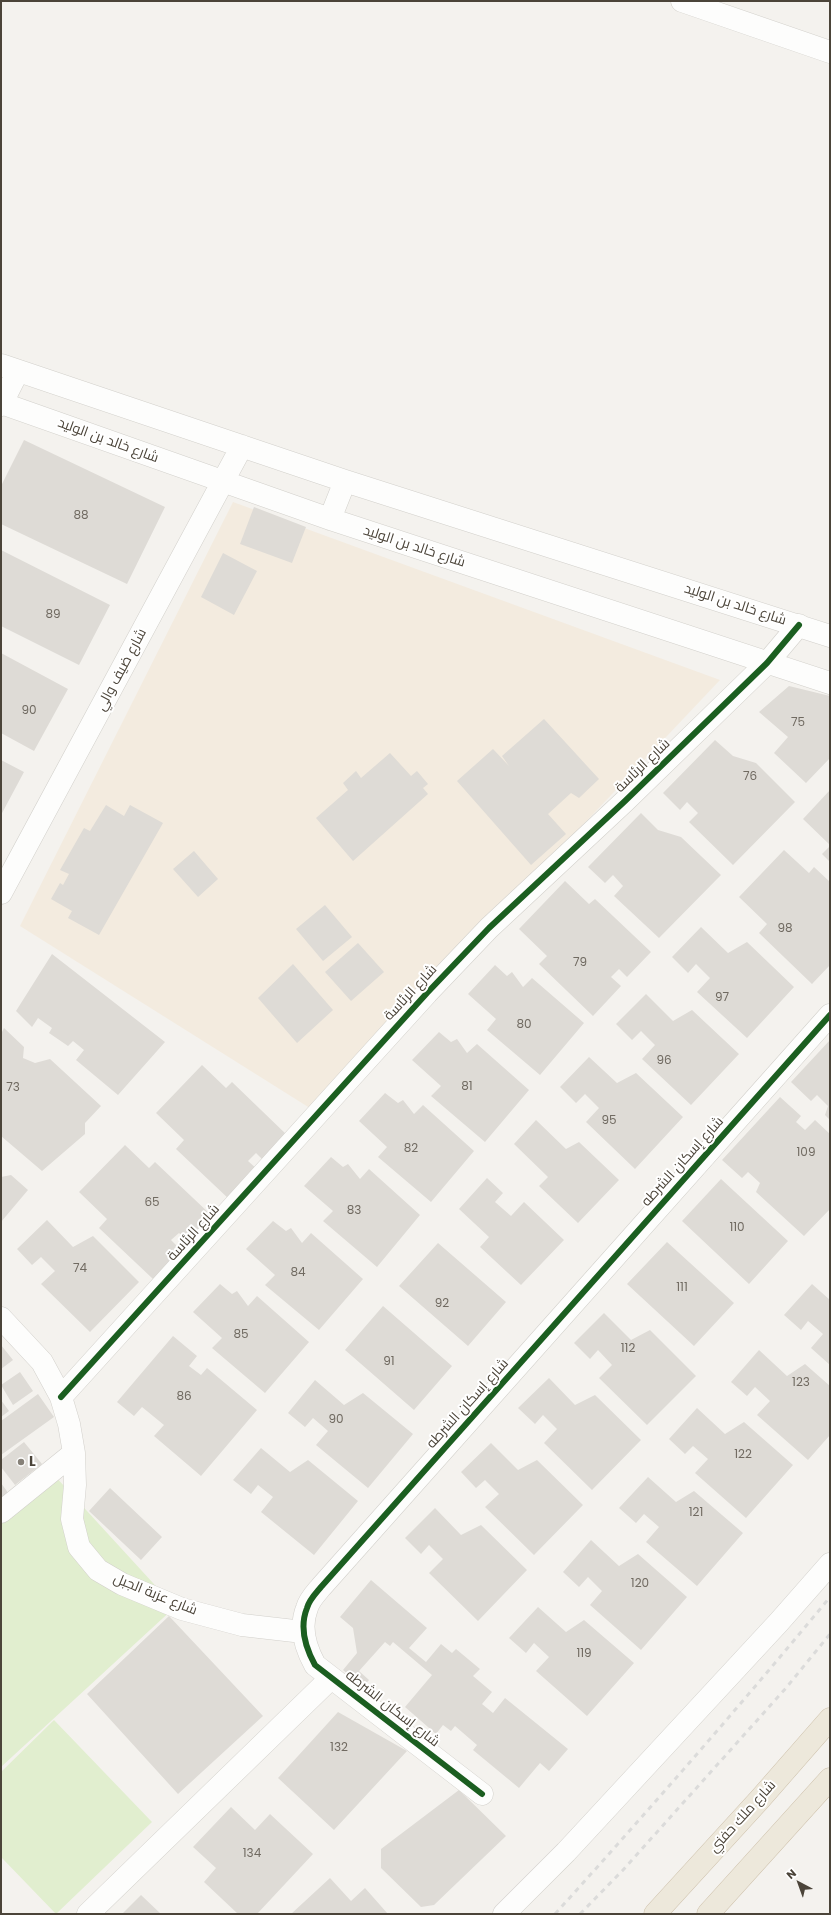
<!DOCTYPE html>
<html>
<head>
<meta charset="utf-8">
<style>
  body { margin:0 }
  #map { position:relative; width:831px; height:1915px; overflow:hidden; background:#f4f2ee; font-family:Poppins,sans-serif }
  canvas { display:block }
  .frame { position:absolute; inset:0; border:2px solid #4b4439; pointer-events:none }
  .north { position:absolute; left:779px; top:1863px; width:40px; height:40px; -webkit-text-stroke:3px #fff; paint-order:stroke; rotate:319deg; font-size:11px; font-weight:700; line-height:16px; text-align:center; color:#4b4439 }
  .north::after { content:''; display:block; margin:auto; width:14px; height:18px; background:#4b4439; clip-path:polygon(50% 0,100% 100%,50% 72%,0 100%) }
</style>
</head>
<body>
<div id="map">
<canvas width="831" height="1915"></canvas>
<div class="frame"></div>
<div class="north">N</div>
</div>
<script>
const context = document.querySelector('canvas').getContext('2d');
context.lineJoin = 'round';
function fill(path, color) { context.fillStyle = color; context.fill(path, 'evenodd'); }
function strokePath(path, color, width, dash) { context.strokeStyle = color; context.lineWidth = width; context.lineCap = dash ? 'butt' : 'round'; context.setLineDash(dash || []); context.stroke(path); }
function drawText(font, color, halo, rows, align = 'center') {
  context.font = font + ' Poppins,Cairo,sans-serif'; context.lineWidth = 4; context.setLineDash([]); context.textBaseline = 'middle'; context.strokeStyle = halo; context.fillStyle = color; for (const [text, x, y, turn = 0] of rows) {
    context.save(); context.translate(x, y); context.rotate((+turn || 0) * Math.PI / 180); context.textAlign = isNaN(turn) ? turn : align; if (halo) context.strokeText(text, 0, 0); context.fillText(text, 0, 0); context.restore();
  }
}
fill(new Path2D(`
  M233 502 720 680 313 1110 20 926Z`), '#f3ebdf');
fill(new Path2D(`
  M54 1475 175 1607 1 1767V1523Z
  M54 1720 152 1822 56 1914 1 1857V1772Z`), '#e1eecf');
fill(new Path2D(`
  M24 440 165 507 127 584 1 524V486Z
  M254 507 306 527 292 563 240 544Z
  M1 550 110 605 79 665 1 626Z
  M223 553 257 571 234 615 201 597Z
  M1 653 68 689 34 751 1 733Z
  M789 686 830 696V758L806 783 774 753 788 737 759 712Z
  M544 719 599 779 579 798 571 793 548 814 566 834 531 865 457 781 493 749 509 766 502 756Z
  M715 740 733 756 756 763 795 802 733 865 689 822 698 813 687 802 680 810 663 793Z
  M390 753 411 776 417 771 428 784 423 788 428 794 353 861 316 818 348 790 343 783 356 771 361 778Z
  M1 760 24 772 1 815Z
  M830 790V845L803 819Z
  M106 805 124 816 130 805 163 823 99 935 68 918 72 911 51 899 60 883 63 885 69 874 60 870 84 828 90 831Z
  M641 813 658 830 681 837 721 875 659 938 614 896 623 886 613 875 605 883 588 867Z
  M830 846V862L822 854Z
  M784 850 809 873 814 867 830 882V965L812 984 759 933 767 924 739 897Z
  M194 851 218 879 198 897 173 869Z
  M565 881 589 904 595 899 651 952 627 977 619 969 611 977 621 986 593 1016 539 964 547 956 519 929Z
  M325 905 352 937 323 961 296 929Z
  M701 927 728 953 747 942 794 987 747 1038 697 992 710 978 696 964 688 973 672 957Z
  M358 943 384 972 351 1001 325 972Z
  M52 954 165 1042 118 1095 76 1060 84 1050 73 1041 68 1046 49 1033 52 1028 38 1018 32 1027 16 1011Z
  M293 964 333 1010 297 1043 258 998Z
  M495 965 507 976 512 972 523 987 532 978 584 1023 540 1075 487 1030 496 1019 468 994Z
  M646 994 673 1021 692 1010 739 1054 691 1105 642 1059 655 1045 641 1031 632 1040 616 1024Z
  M4 1028 24 1047 23 1058 35 1063 50 1059 101 1106 85 1123V1134L42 1171 1 1136V1034Z
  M439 1032 451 1042 457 1039 467 1053 477 1044 529 1090 485 1142 431 1096 441 1086 412 1060Z
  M830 1040V1120L825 1115 828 1106 817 1095 811 1101 791 1082Z
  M589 1057 617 1083 636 1073 683 1117 635 1169 586 1122 599 1108 585 1094 576 1103 560 1087Z
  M202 1065 226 1088 232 1082 288 1136 264 1161 256 1153 248 1161 258 1170 230 1200 176 1149 184 1140 156 1113Z
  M385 1093 398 1103 403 1100 414 1114 423 1105 474 1151 431 1202 378 1157 387 1147 359 1121Z
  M780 1097 801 1116 796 1122 805 1130 815 1120 830 1134V1209L804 1236 756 1192 760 1183 748 1172 742 1178 722 1160Z
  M536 1120 566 1149 579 1142 619 1180 578 1223 539 1186 548 1177 514 1144Z
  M125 1145 149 1168 155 1162 211 1215 187 1240 179 1233 171 1240 181 1250 153 1279 99 1228 107 1219 79 1192Z
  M331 1157 343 1167 348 1164 360 1179 369 1169 420 1215 377 1267 323 1221 333 1211 304 1186Z
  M11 1175 28 1190 1 1222V1177Z
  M487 1178 503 1193 495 1202 511 1216 524 1202 564 1240 521 1285 480 1247 489 1237 459 1209Z
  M721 1179 788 1241 749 1284 682 1221Z
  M47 1220 73 1247 93 1236 139 1282 90 1332 41 1284 55 1271 41 1257 32 1265 17 1249Z
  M273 1221 286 1231 291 1228 302 1243 311 1233 363 1279 319 1330 265 1285 275 1275 246 1249Z
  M667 1242 734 1303 694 1346 627 1284Z
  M438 1243 506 1302 468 1346 399 1286Z
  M220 1284 232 1294 237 1291 248 1306 257 1296 309 1342 265 1393 212 1348 222 1338 193 1312Z
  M812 1284 830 1300V1365L811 1348 823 1334 808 1321 801 1330 784 1315Z
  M383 1306 452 1366 414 1410 345 1350Z
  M604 1313 631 1340 650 1330 696 1376 647 1425 599 1378 612 1365 598 1350 590 1359 574 1343Z
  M173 1336 197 1356 189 1366 201 1375 207 1368 257 1410 201 1476 154 1436 164 1425 142 1407 134 1416 117 1402Z
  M1 1345 13 1360 1 1369Z
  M759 1350 787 1376 805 1364 830 1386V1435L808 1460 757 1415 770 1401 755 1387 747 1396 731 1382Z
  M20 1372 33 1391 13 1405 1 1385Z
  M549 1378 575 1405 595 1395 641 1440 592 1490 544 1443 557 1429 543 1415 535 1424 518 1408Z
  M315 1380 344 1405 363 1393 413 1434 368 1488 316 1445 328 1431 313 1418 305 1427 288 1413Z
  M38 1394 54 1417 1 1455V1421Z
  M1 1400 9 1411 1 1417Z
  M697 1408 725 1434 744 1422 793 1465 746 1518 695 1473 708 1459 693 1446 685 1454 669 1439Z
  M24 1442 42 1464 15 1485 1 1467V1460Z
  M491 1443 518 1470 537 1460 583 1505 534 1555 485 1507 499 1494 485 1480 476 1488 461 1472Z
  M261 1448 290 1472 308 1460 358 1501 314 1555 261 1512 273 1497 258 1485 251 1494 233 1480Z
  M648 1477 676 1502 694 1491 743 1533 697 1586 646 1542 659 1527 644 1514 636 1523 619 1508Z
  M1 1483 14 1501 1 1511Z
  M110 1488 162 1537 141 1560 89 1511Z
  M435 1508 461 1535 481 1525 527 1570 478 1621 429 1573 443 1559 429 1545 421 1554 405 1538Z
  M591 1540 619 1566 638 1554 687 1597 641 1650 590 1605 602 1591 588 1577 579 1587 563 1572Z
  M371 1580 427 1628 409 1648 426 1662 441 1644 452 1653 456 1649 480 1669 473 1676 492 1692 482 1704 493 1713 505 1698 568 1749 549 1771 540 1763 519 1788 473 1750 477 1745 455 1726 451 1731 443 1725 436 1734 405 1707 432 1675 393 1642 390 1646 385 1642 359 1671 369 1680 363 1687 343 1670 357 1653 353 1628 340 1617Z
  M538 1607 566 1632 584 1620 634 1663 587 1716 536 1671 549 1657 534 1643 526 1653 509 1638Z
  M169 1616 263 1716 178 1794 87 1694Z
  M338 1712 407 1751 334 1830 278 1778Z
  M459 1790 506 1836 434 1905 421 1907 381 1868V1849Z
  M231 1807 255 1830 270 1814 313 1854 257 1914H238L204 1882 216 1868 193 1847Z
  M330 1878 351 1901 365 1888 388 1914H291Z
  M141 1895 161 1914H122Z`), '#dedbd6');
const minor = new Path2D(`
  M682 1 830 52
  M1 365 345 481 830 636
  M1 403 330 519 830 683
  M1 405 18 371
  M330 519 345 481
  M1 893 242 446
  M1 1318 42 1362 61 1397 69 1424 74 1453 75 1485 72 1519 79 1547 98 1570 122 1584 182 1609 242 1625 303 1632
  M61 1397 427 993 489 928 625 801 767 663 799 625
  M1 1512 74 1453
  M482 1794 315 1665C305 1647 299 1628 307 1608 309 1600 316 1593 321 1587L830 1015
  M88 1914 331 1678
  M504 1914 566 1852 779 1622 830 1564`);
const highway = new Path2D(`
  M655 1914 760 1799 830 1719
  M708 1914 830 1779`);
strokePath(minor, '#d2d0cb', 23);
strokePath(highway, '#ccbfa9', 23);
strokePath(minor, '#fdfdfc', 22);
strokePath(highway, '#ede8db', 22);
strokePath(new Path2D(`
  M555 1914C649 1810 741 1705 830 1597
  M580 1914 623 1870 786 1688 830 1634`), '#dbdbda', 3, [5, 5]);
strokePath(new Path2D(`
  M61 1397 427 993 489 928 625 801 767 663 799 625
  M482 1794 315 1665C305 1647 299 1628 307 1608 309 1600 316 1593 321 1587L830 1015`), '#1b5e20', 6);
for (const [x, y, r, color] of [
  [21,1462,4,"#868178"]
]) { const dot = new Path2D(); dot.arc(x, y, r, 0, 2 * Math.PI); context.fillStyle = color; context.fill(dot); strokePath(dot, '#fff', 1.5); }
drawText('12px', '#706a61', null, [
  ["88",81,516],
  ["89",53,615],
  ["90",29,711],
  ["75",798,723],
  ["76",750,777],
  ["98",785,929],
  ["79",580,963],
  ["97",722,998],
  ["80",524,1025],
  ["96",664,1061],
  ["81",467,1087],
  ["73",13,1088],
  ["95",609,1121],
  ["82",411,1149],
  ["109",806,1153],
  ["65",152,1203],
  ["83",354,1211],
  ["110",737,1228],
  ["74",80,1269],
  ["84",298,1273],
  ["111",682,1288],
  ["92",442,1304],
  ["85",241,1335],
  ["112",628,1349],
  ["91",389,1362],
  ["123",801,1383],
  ["86",184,1397],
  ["90",336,1420],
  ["122",743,1455],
  ["121",696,1513],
  ["120",640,1584],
  ["119",584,1654],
  ["132",339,1748],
  ["134",252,1854]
]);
drawText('14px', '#4b4439', '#fff', [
  ["شارع خالد بن الوليد",108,441,20],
  ["شارع خالد بن الوليد",414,547,18],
  ["شارع خالد بن الوليد",735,605,18],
  ["شارع ضيف والي",122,670,-62],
  ["شارع الرئاسة",643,766,-44],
  ["شارع الرئاسة",411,993,-47],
  ["شارع إسكان الشرطه",683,1162,-48],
  ["شارع الرئاسة",194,1233,-48],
  ["شارع إسكان الشرطه",468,1404,-48],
  ["شارع عزبة الجبل",155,1595,22],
  ["شارع إسكان الشرطه",392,1709,38],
  ["شارع ملك حفني",743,1817,-48]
]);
drawText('bold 14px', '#4b4439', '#fff', [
  ["L",29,1462]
], 'left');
</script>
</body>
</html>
